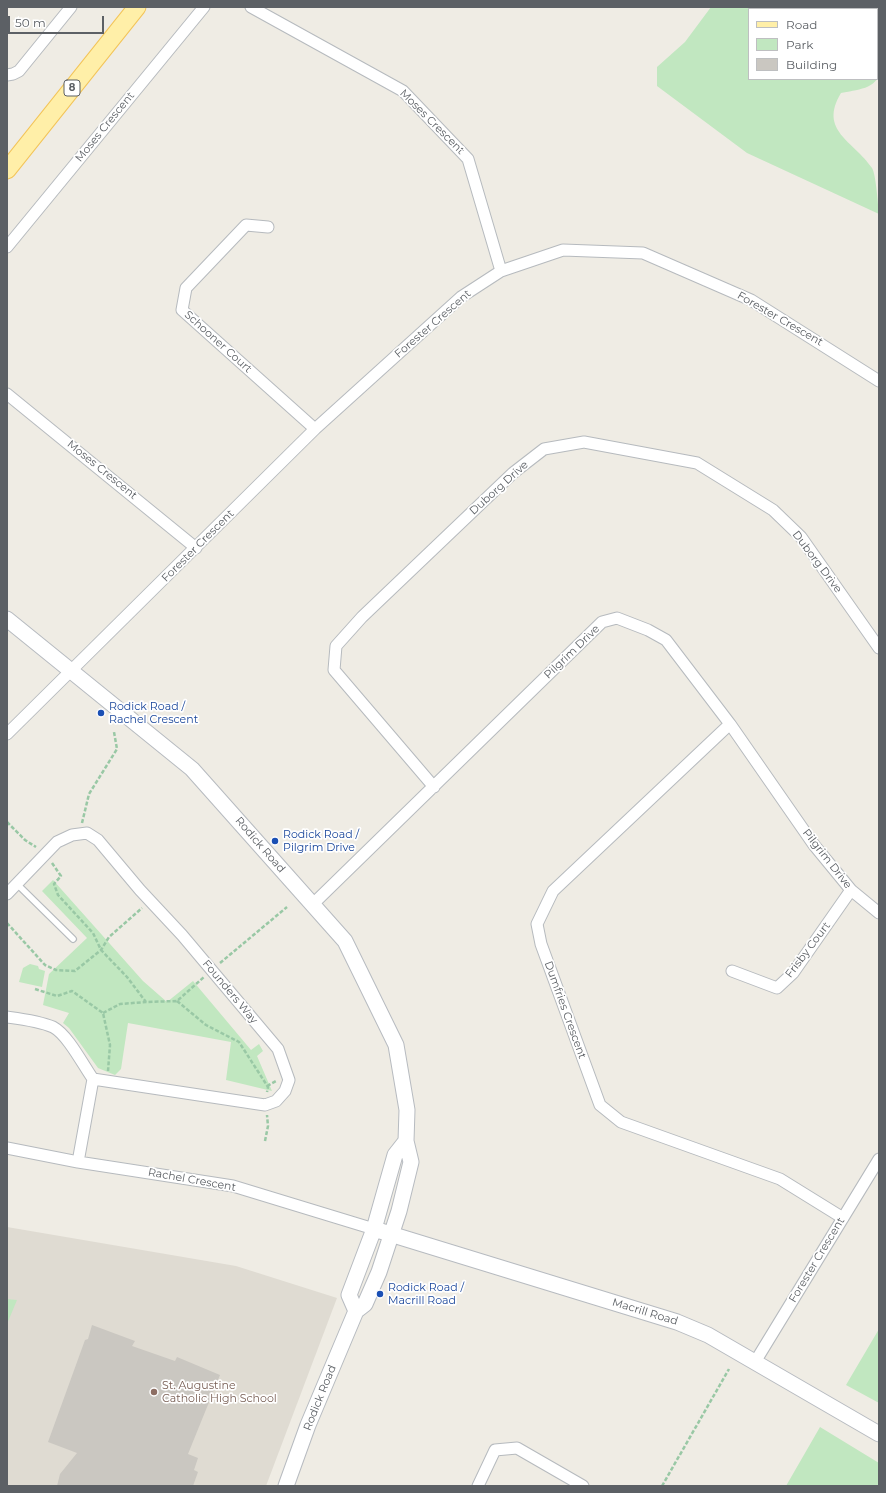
<!DOCTYPE html>
<html>
<head>
<meta charset="utf-8">
<style>
  body { margin:0 }
  #map { position:relative; width:886px; height:1493px; overflow:hidden; background:#efece4; font-family:Montserrat,sans-serif }
  canvas { display:block }
  .frame { position:absolute; inset:0; border:8px solid #5c6065; pointer-events:none }
  .legend { position:absolute; left:748px; top:8px; width:130px; height:72px; box-sizing:border-box; background:#fff; border:1px solid #bebfc1; margin:0; padding:5px 7px; list-style:none; font-size:12px; color:#5c6065 }
  .legend li { display:flex; align-items:center; gap:8px; height:20px }
  .legend b { width:20px; border:1px solid #bebfc1 }
  .scale { position:absolute; left:8px; top:16px; width:96px; height:18px; box-sizing:border-box; border:2px solid #5c6065; border-top:0; padding-left:5px; font-size:12px; line-height:14px; white-space:nowrap; color:#5c6065; -webkit-text-stroke:3px #fff; paint-order:stroke }
</style>
</head>
<body>
<div id="map">
<canvas width="886" height="1493"></canvas>
<div class="frame"></div>
<ul class="legend">
<li><b style="height:5px;background:#ffefa8"></b>Road</li>
<li><b style="height:11px;background:#c1e7c0"></b>Park</li>
<li><b style="height:11px;background:#cac7c1"></b>Building</li>
</ul>
<div class="scale">50 m</div>
</div>
<script>
const context = document.querySelector('canvas').getContext('2d');
context.lineJoin = 'round';
function fill(path, color) { context.fillStyle = color; context.fill(path, 'evenodd'); }
function strokePath(path, color, width, dash) { context.strokeStyle = color; context.lineWidth = width; context.lineCap = dash ? 'butt' : 'round'; context.setLineDash(dash || []); context.stroke(path); }
function drawText(font, color, halo, rows, align = 'center') {
  context.font = font + ' Montserrat,sans-serif'; context.lineWidth = 3.5; context.setLineDash([]); context.textBaseline = 'middle'; context.strokeStyle = halo; context.fillStyle = color; for (const [text, x, y, turn = 0] of rows) {
    context.save(); context.translate(x, y); context.rotate((+turn || 0) * Math.PI / 180); context.textAlign = isNaN(turn) ? turn : align; if (halo) context.strokeText(text, 0, 0); context.fillText(text, 0, 0); context.restore();
  }
}
fill(new Path2D(`
  M7 1227 236 1266 337 1298 266 1486H7Z`), '#dfdbd2');
fill(new Path2D(`
  M711 7H787L791 9H749V79H877V62C880 66 879 67 879 71 879 89 855 90 841 93 818 131 854 141 872 168 876 174 878 205 879 214L747 153 657 86V67L685 42Z
  M53 880 143 981 167 1002 193 981 251 1050 259 1044 263 1051 257 1056 272 1091 226 1080 231 1042 128 1023 121 1069 115 1075 98 1068 69 1028 63 1023 69 1013 43 1005 49 974 87 938 42 891Z
  M30 964 38 966 39 969 45 971 42 987 19 982 23 968Z
  M7 1299 17 1300 7 1324Z
  M879 1329V1403L846 1385Z
  M820 1427 879 1463V1486H786Z`), '#c1e7c0');
fill(new Path2D(`
  M92 1325 135 1341 132 1346 175 1361 177 1357 220 1375 188 1454 198 1458 194 1470 198 1472 193 1486H57L60 1474 77 1453 48 1442 85 1340 88 1339Z`), '#cac7c1');
const lane = new Path2D(`
  M17 884 73 939`);
const street = new Path2D(`
  M251 7 403 91 468 159 501 271
  M7 75 13 74 19 71 71 7
  M268 227 246 225 186 288 182 310 315 429
  M7 247 204 7
  M7 394 196 548
  M730 724 553 891 537 924 541 944 600 1105 621 1122 780 1179 843 1218
  M7 734 315 429 461 297 501 271 563 250 643 253 751 300 879 381
  M434 787 334 670 336 646 362 617 513 473 544 449 584 442 697 463 773 510 801 537 879 648
  M7 894 57 842 72 835 87 833 98 840 140 890 182 935 278 1049 289 1080 285 1091 276 1101 265 1105 93 1079
  M312 905 602 622 617 618 648 630 666 640 730 724 814 845 851 890 879 913
  M732 971 777 988 793 973 851 890
  M7 1017C22 1019 39 1021 53 1027 68 1035 83 1065 93 1079L78 1162
  M7 1148 78 1162 233 1186 374 1229
  M755 1362 879 1159
  M478 1486 495 1450 517 1448 583 1486`);
const secondary = new Path2D(`
  M7 619 192 769 345 941 396 1045 407 1110 406 1141 411 1162 399 1211 379 1272 365 1304 356 1311 308 1425 286 1486
  M374 1229 677 1322 708 1335 879 1434
  M356 1311 349 1295 374 1229 395 1155 406 1141`);
const primary = new Path2D(`
  M7 170 137 7`);
strokePath(lane, '#b6babe', 8);
strokePath(street, '#b6babe', 13);
strokePath(secondary, '#b7bbc0', 17);
strokePath(primary, '#f3c458', 19);
strokePath(new Path2D(`
  M7 822 25 840 36 847
  M82 823 89 794 117 749 114 732
  M52 863 61 876 54 884 58 895 93 933 101 950 127 977 146 1002 177 1001 204 977
  M7 923 45 965 56 970 75 971 101 950 109 937 142 908
  M220 963 287 907
  M35 989 57 996 72 991 103 1013 110 1045 108 1071
  M177 1001 206 1025 239 1042 268 1087 267 1092
  M103 1013 120 1004 146 1002
  M267 1086 276 1081
  M265 1141 268 1126 267 1115
  M662 1486 729 1369`), '#99c8a5', 2.5, [4, 2]);
strokePath(lane, '#fff', 5.5);
strokePath(street, '#fff', 11);
strokePath(secondary, '#fff', 15);
strokePath(primary, '#ffefa8', 17);
for (const [x, y, r, color] of [
  [101,713,4,"#1a4fb4"],
  [275,841,4,"#1a4fb4"],
  [380,1294,4,"#1a4fb4"],
  [154,1392,4,"#8d6e63"]
]) { const dot = new Path2D(); dot.arc(x, y, r, 0, 2 * Math.PI); context.fillStyle = color; context.fill(dot); strokePath(dot, '#fff', 1.5); }
for (const [x, y, w] of [
  [72,88,16]
]) { const box = new Path2D(); box.roundRect(x - w / 2, y - 8, w, 16, 3); context.fillStyle = '#fff'; context.fill(box); strokePath(box, '#5c6065', 1); }
drawText('bold 10px', '#5c6065', null, [
  ["8",72,88]
]);
drawText('11px', '#5c6065', '#fff', [
  ["Moses Crescent",432,122,45],
  ["Moses Crescent",105,127,-51],
  ["Forester Crescent",780,319,30],
  ["Forester Crescent",433,324,-41],
  ["Schooner Court",218,342,42],
  ["Moses Crescent",102,470,39],
  ["Duborg Drive",499,488,-42],
  ["Forester Crescent",198,546,-45],
  ["Duborg Drive",817,562,53],
  ["Pilgrim Drive",572,652,-44],
  ["Rodick Road",260,845,49],
  ["Pilgrim Drive",827,859,52],
  ["Frisby Court",808,950,-53],
  ["Founders Way",230,992,50],
  ["Dumfries Crescent",565,1010,70],
  ["Rachel Crescent",192,1180,10],
  ["Forester Crescent",817,1260,-59],
  ["Macrill Road",645,1312,17],
  ["Rodick Road",320,1398,-68]
]);
drawText('11px', '#164399', '#fff', [
  ["Rodick Road /",109,707],
  ["Rachel Crescent",109,720],
  ["Rodick Road /",283,835],
  ["Pilgrim Drive",283,848],
  ["Rodick Road /",388,1288],
  ["Macrill Road",388,1301]
], 'left');
drawText('11px', '#785e54', '#fff', [
  ["St. Augustine",162,1386],
  ["Catholic High School",162,1399]
], 'left');
</script>
</body>
</html>
